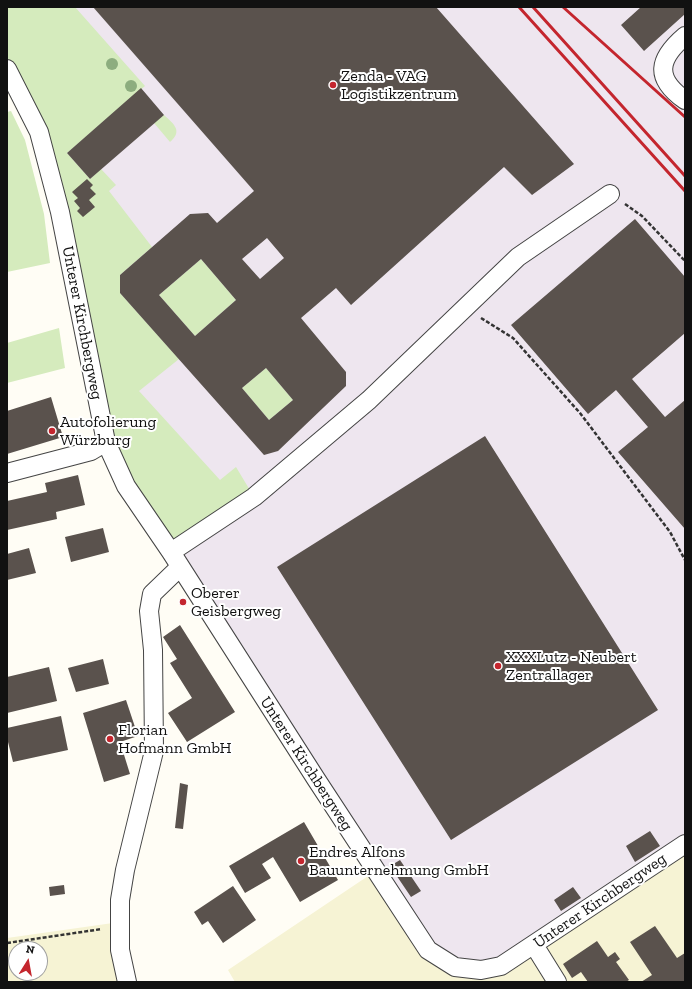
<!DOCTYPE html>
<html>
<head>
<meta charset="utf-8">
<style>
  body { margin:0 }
  #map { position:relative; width:692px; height:989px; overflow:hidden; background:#fffdf5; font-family:"Zilla Slab",serif }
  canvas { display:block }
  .frame { position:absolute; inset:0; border:8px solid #111; pointer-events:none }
  .north { position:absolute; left:8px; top:941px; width:40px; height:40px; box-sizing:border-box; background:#fff; border:1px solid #a0a0a0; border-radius:50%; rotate:11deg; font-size:11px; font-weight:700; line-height:16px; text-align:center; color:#111 }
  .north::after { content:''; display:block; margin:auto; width:14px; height:18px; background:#c4262e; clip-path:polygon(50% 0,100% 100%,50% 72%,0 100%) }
</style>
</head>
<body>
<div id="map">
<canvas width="692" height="989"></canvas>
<div class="frame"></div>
<div class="north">N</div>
</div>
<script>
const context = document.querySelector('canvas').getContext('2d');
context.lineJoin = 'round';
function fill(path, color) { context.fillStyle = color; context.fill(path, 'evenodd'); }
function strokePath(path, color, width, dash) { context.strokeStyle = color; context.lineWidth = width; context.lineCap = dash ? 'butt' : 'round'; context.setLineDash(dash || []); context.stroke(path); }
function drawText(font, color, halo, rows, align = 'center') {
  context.font = font + ' "Zilla Slab",serif'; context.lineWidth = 4; context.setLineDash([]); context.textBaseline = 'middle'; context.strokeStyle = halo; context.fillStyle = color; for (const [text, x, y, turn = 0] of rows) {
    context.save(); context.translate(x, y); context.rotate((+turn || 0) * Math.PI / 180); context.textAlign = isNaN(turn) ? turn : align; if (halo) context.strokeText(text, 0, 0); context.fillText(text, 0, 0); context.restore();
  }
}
fill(new Path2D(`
  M7 7H685V844L481 970 428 950 126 486Z`), '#eee6ef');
fill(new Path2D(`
  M685 844V982H235L228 970 377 870 428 950 481 970Z
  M120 922 127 982H7V938ZM16 949H40V973H16Z`), '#f6f3d4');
fill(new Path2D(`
  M7 7H75L145 86 67 153 90 179 101 169 116 185 109 191 152 247 120 275V293L179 359 139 391 220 480 236 467 254 497 171 552 106 442 60 212 7 69Z
  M11 111 25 140 44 214 50 263 7 272V112Z
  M164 115C174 124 183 131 170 142L154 123Z
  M201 259 236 300 195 336 159 295Z
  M59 328 65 368 7 383V343Z
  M266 368 293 400 269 420 242 388Z`), '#d5ebbd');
fill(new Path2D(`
  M93 7H436L574 164 532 195 504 167 351 305 336 288 301 318 346 372V386L278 451 264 455 120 293V275L190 214 208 213 217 223 254 191ZM267 238 284 258 260 279 242 259ZM201 259 236 300 195 336 159 295ZM266 368 293 400 269 420 242 388Z
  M641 7H685V14L644 51 621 25Z
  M141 88 164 115 90 179 67 153Z
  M87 179 93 185 90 188 96 194 89 200 95 207 83 217 77 211 80 208 74 201 78 198 72 192Z
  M635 219 685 277V333L632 379 665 417 685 400V529L618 452 648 427 616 390 588 414 511 325Z
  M51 397 63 437 7 454V411Z
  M485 436 658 710 451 840 277 567Z
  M78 475 85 505 56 512 57 519 7 530V501L47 492 45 483Z
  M103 528 109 552 71 562 65 537Z
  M29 548 36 573 7 580V554Z
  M180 625 235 712 187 742 168 713 192 698 170 663 177 659 163 637Z
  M103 659 109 684 76 692 68 668Z
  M49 667 57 701 7 713V677Z
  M126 700 138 736 120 742 130 774 104 782 83 713Z
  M61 716 68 750 13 762 7 738V728Z
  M180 783 188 785 183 829 175 828Z
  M304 822 338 880 300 902 273 857 262 864 271 878 245 893 229 866Z
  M650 831 660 846 635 862 626 846Z
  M400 860 421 891 411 897 390 866Z
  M64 885 65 894 50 896 49 887Z
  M233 886 256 920 223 943 208 921 202 925 194 912Z
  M573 887 581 898 561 911 554 900Z
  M655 926 677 958 685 953V982H641L652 975 630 942Z
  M597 941 608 957 615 952 620 959 616 962 629 980 626 982H588L581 972 572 978 563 964Z`), '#5a524d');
const minor = new Path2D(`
  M685 36C658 59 654 78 685 100
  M7 69 39 132 60 212 106 442 126 486 171 552 316 779 428 950 455 967 481 970 501 966 685 844
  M7 473 91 451 106 442
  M171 552 254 497 369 400 518 257 610 194
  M534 945 557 982
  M127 982 120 950V900L125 870 154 751 153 650 149 611 152 594 180 567`);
strokePath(minor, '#444', 20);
strokePath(new Path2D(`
  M625 204 642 216 685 261
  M481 318 513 338 580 413 670 532 685 560
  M7 943 102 929`), '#333', 2.5, [4, 2]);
strokePath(minor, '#fff', 18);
strokePath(new Path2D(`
  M519 7 685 191
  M533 7 685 176
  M563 7 685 117`), '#c4262e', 3);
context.fillStyle = '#8dad7f';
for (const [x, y] of [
  [112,64],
  [131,86]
]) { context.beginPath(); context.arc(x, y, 6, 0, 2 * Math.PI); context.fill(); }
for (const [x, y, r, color] of [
  [333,85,4,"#c4262e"],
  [52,431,4,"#c4262e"],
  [183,602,4,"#c4262e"],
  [498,666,4,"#c4262e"],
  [110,739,4,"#c4262e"],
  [301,861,4,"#c4262e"]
]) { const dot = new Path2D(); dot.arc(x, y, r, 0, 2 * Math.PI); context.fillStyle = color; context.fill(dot); strokePath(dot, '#fff', 1.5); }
drawText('16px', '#111', '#fff', [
  ["Zenda - VAG",341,76],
  ["Logistikzentrum",341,94],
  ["Autofolierung",60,422],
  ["Würzburg",60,440],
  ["Oberer",191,593],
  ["Geisbergweg",191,611],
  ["XXXLutz - Neubert",506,657],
  ["Zentrallager",506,675],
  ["Florian",118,730],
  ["Hofmann GmbH",118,748],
  ["Endres Alfons",309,852],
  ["Bauunternehmung GmbH",309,870]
], 'left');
drawText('16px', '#111', '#fff', [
  ["Unterer Kirchbergweg",82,323,79],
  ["Unterer Kirchbergweg",306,764,57],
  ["Unterer Kirchbergweg",600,901,-34]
]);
</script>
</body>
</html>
